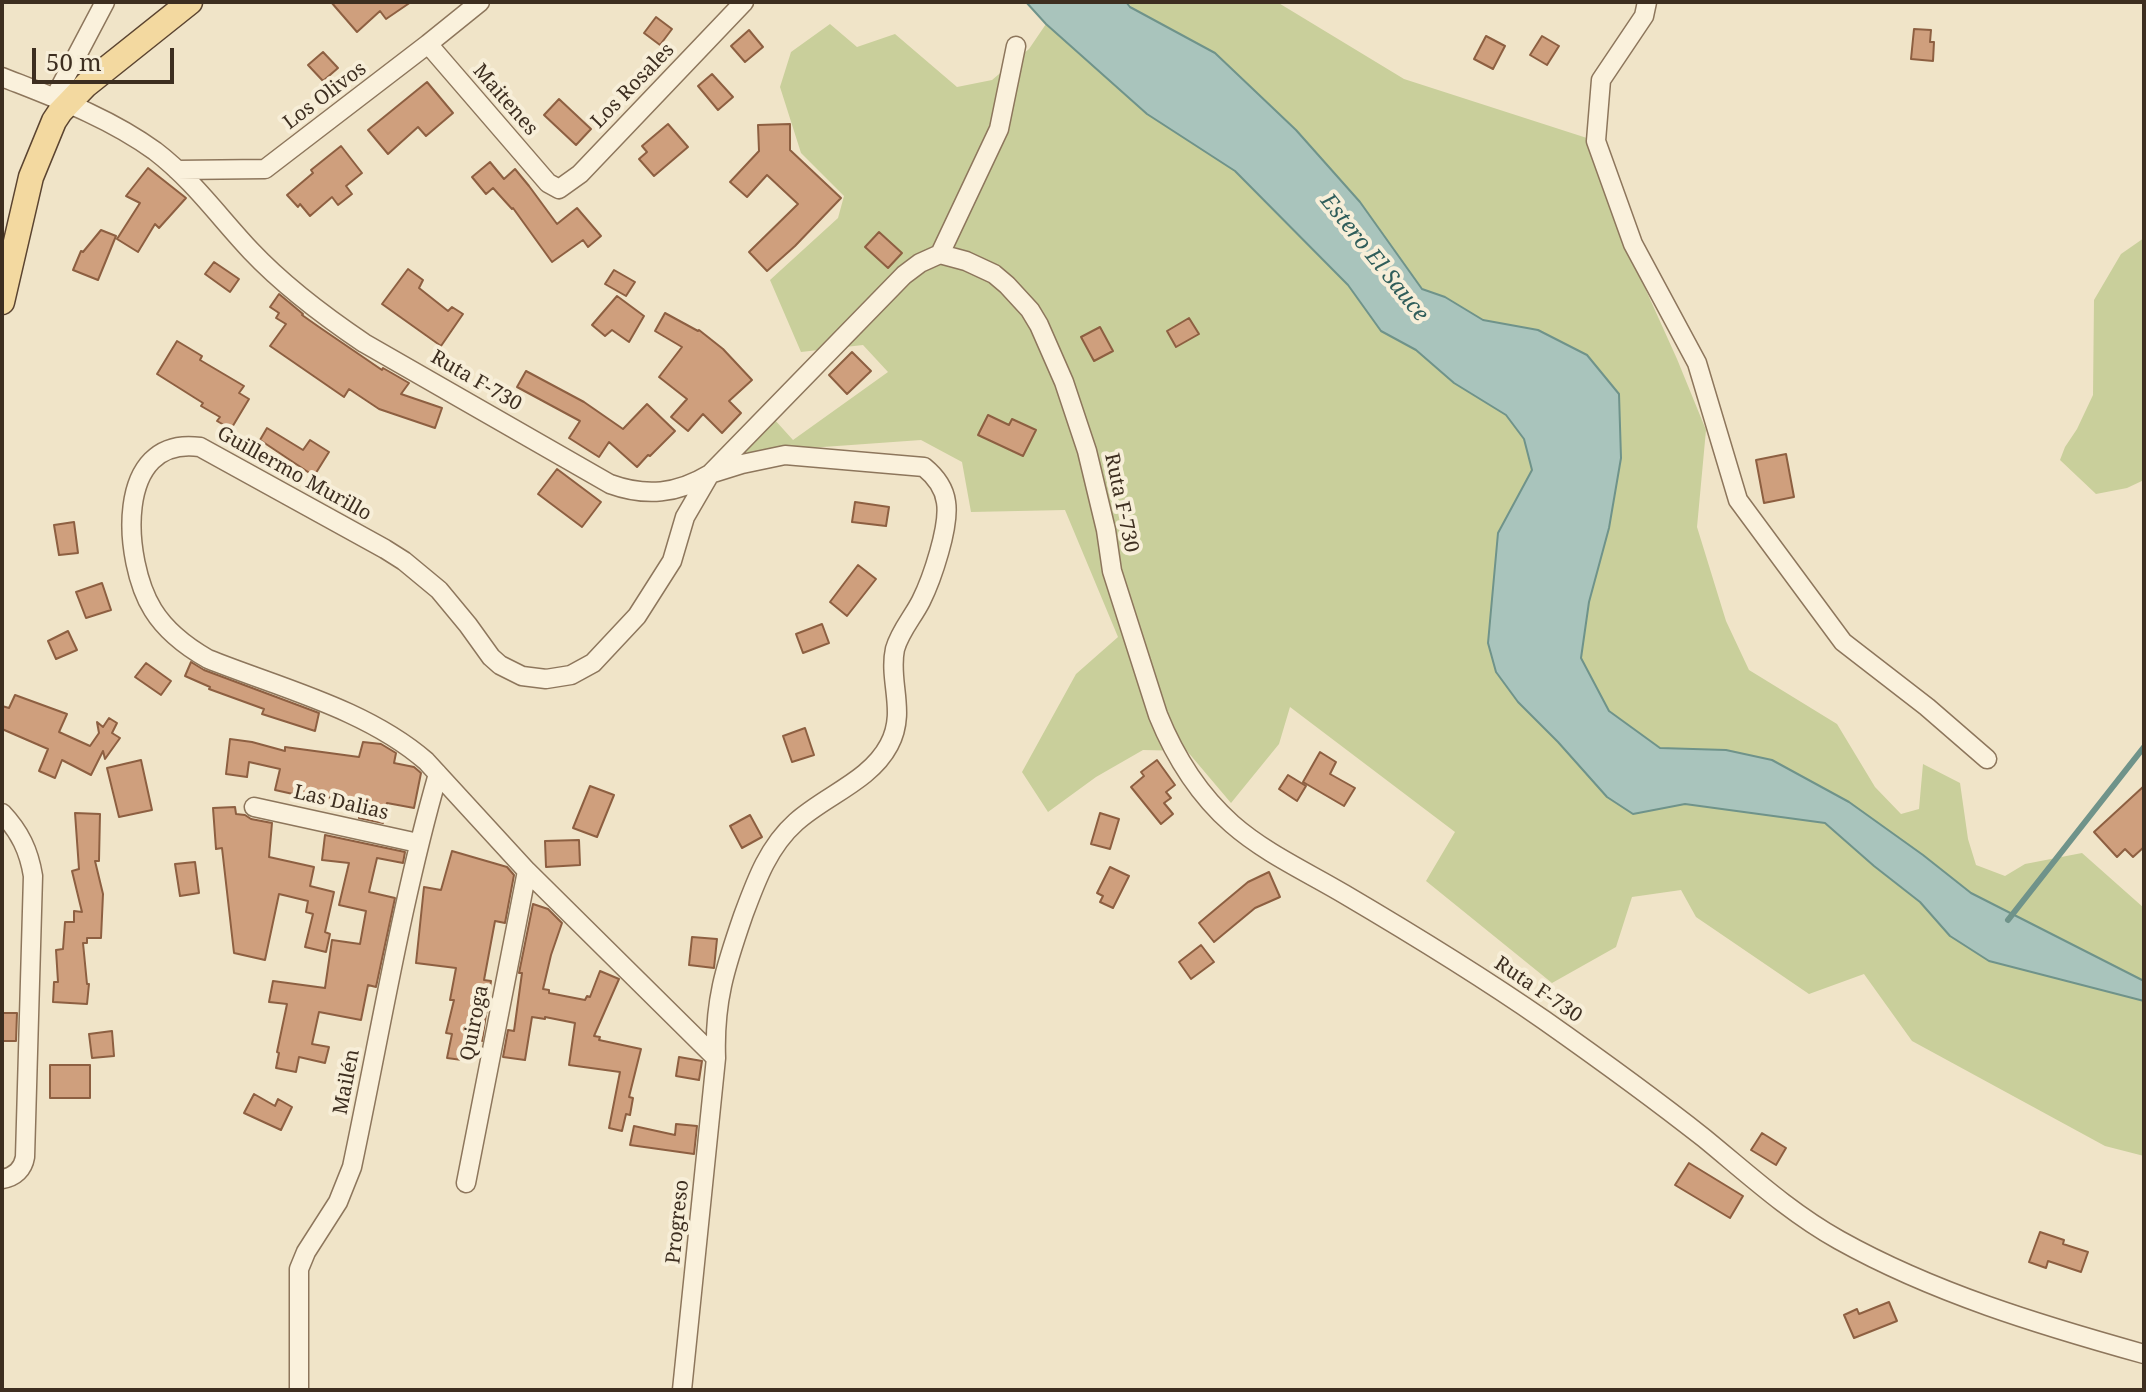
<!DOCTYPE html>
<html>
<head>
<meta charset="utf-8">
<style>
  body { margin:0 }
  #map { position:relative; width:2146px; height:1392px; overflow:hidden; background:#f0e4c8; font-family:"Noto Serif",serif }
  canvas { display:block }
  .frame { position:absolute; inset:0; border:4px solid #3d2e20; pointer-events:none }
  .scale { position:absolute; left:32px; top:48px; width:142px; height:36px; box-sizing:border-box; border:4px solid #3d2e20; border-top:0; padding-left:10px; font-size:24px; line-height:28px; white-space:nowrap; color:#3d2e20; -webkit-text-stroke:6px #f7eed8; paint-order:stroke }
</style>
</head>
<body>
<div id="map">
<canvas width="2146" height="1392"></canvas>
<div class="frame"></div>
<div class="scale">50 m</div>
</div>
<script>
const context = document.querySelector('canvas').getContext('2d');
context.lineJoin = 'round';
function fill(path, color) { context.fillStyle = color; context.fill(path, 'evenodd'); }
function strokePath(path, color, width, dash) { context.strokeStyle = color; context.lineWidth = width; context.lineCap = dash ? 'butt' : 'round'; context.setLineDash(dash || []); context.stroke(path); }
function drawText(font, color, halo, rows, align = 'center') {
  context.font = font + ' "Noto Serif",serif'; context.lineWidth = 8; context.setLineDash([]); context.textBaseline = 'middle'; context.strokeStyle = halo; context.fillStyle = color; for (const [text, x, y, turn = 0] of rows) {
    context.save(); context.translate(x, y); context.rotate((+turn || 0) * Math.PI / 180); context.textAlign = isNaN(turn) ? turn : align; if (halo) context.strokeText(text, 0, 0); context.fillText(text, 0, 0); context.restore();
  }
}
fill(new Path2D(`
  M1126 2H1277L1404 79 1590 139 1631 257 1677 359 1706 430 1697 527 1726 621 1749 670 1837 724 1875 787 1901 814 1919 809 1923 764 1960 783 1968 839 1976 865 2005 876 2025 864 2082 853 2144 908V981L1971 893 1923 855 1849 802 1726 750 1659 748 1609 711 1581 659 1589 602 1609 528 1621 458 1619 394 1538 330 1483 320 1445 297 1422 289 1360 202Z
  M830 24 857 47 895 34 957 87 992 80 1029 49 1046 24 1147 114 1235 171 1348 285 1381 331 1416 350 1454 383 1506 415 1524 439 1532 470 1498 533 1496 672 1518 702 1633 814 1685 804 1825 823 1874 866 1920 902 1950 936 2144 1001V1156L2105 1146 1912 1041 1864 974 1809 994 1696 917 1681 890 1632 897 1616 947 1552 983 1426 881 1455 832 1290 707 1279 744 1231 803 1187 751 1143 750 1096 777 1048 812 1022 772 1076 674 1118 637 1065 510 971 512 962 462 921 440 739 453 774 419 793 440 888 372 863 345 801 352 770 280 838 218 844 196 801 153 780 87 791 52Z
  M2144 238V480L2127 488 2096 494 2060 460 2065 447 2077 429 2093 395 2094 300 2121 254Z`), '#c9cf9b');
const water = new Path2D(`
  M1026 2H1126L1130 7 1215 53 1296 130 1360 202 1422 289 1445 297 1483 320 1538 330 1587 355 1619 394 1621 458 1609 528 1589 602 1581 658 1609 711 1660 748 1726 750 1772 760 1849 802 1923 855 1971 893 2144 981V1001L1989 961 1950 936 1920 902 1874 866 1825 823 1685 804 1633 814 1607 797 1558 742 1518 702 1496 672 1488 643 1498 533 1532 470 1524 439 1506 415 1454 383 1416 350 1381 331 1348 285 1235 171 1147 114 1046 24Z`);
fill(water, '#a9c4bc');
strokePath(water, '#6f938a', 2);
strokePath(new Path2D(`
  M2008 920 2144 747`), '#6f938a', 6);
const building = new Path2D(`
  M331 2H411L386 19 380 11 357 32Z
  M656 17 672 29 660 45 644 33Z
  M1914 29 1931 30 1930 42H1934L1933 61 1911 59Z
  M749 30 763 47 745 62 731 46Z
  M1486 36 1505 46 1493 69 1474 59Z
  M1542 36 1559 46 1547 65 1530 55Z
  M323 52 338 68 323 81 308 65Z
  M712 74 733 97 718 110 698 86Z
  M427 82 453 113 426 136 418 127 388 154 368 130Z
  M559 99 591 129 576 145 544 115Z
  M668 124 688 147 654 176 639 159 647 152 642 146Z
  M790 124V150L841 198 795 246 767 271 749 252 798 204 767 175 747 197 730 182 759 151 758 125Z
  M341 146 362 173 346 186 352 194 338 205 332 197 310 216 300 204 298 207 287 195 313 173 311 170Z
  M490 162 504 179 515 169 529 186 557 224 577 208 601 236 588 247 583 240 552 262 513 208 512 209 493 188 486 194 472 177Z
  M148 168 186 198 159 228 155 224 138 252 117 239 140 203 126 196Z
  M101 230 116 236 98 280 73 270 81 251 83 252Z
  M879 232 902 253 888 268 865 247Z
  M214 262 239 279 230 292 205 274Z
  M408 269 423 280 419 288 448 311 452 307 463 314 441 346 382 304Z
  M614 270 635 282 626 296 605 284Z
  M279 294 303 314 302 315 319 327 382 370 383 368 409 383 401 394 442 408 435 428 379 409 349 389 344 397 270 346 286 324 276 318 279 313 270 307Z
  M617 296 644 316 629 342 612 330 605 336 592 325Z
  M665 313 698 331 699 330 723 349 752 380 729 401 741 413 722 433 703 414 688 431 671 417 687 399 659 377 682 347 655 331Z
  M1189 318 1199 334 1176 347 1167 331Z
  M1100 327 1113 351 1094 361 1081 337Z
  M177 341 202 356 200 360 244 386 239 393 249 399 231 429 217 421 220 417 201 406 203 403 157 374Z
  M852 352 871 371 847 394 829 375Z
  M526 371 584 402 623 429 647 404 675 431 650 456 648 455 637 467 609 442 599 457 569 438 580 421 517 387Z
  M988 415 1009 425 1012 419 1036 430 1023 456 978 435Z
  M267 428 303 450 310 440 329 452 314 476 260 440Z
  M1786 454 1794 497 1764 503 1756 460Z
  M557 469 601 502 582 527 538 494Z
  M855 502 889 507 886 526 852 522Z
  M74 522 78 553 59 555 54 525Z
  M858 565 876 579 847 616 830 602Z
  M102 583 111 610 86 618 76 592Z
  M822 624 829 643 803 653 796 634Z
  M68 631 77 650 56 659 48 641Z
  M191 662 204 670 319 713 315 731 262 714 264 709 209 689 210 687 185 676Z
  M146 663 171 681 161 695 135 677Z
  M15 695 67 714 59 732 90 746 99 733 97 722 103 727 109 718 117 723 112 733 120 738 105 759 103 751 91 775 62 760 55 778 39 771 48 749 2 729V706L9 708Z
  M805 728 814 755 792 762 783 736Z
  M230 739 252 742 285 751V747L359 757 363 742 381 744 396 753 394 763 414 767 421 773 414 808 387 803 383 823 359 818 360 808 331 802 332 798 294 791 293 794 275 790 280 769 249 762 247 777 226 774Z
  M1320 752 1336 762 1330 774 1355 788 1344 806 1303 782Z
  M141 760 152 810 119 817 107 768Z
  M1157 760 1175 785 1166 792 1171 798 1164 803 1173 814 1161 824 1131 787 1144 776 1141 772Z
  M1288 775 1306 786 1297 801 1279 789Z
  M590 786 614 795 597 837 573 828Z
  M2144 786V847L2133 857 2125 849 2117 857 2094 832Z
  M235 807 236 814 245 815 251 819 272 823 269 857 314 867 310 886 334 892 325 932 330 934 326 952 305 947 313 914 306 912 308 901 279 894 265 960 234 953 222 848 216 849 213 808Z
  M75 813 100 814 99 861H95L103 894 101 938H87V943H83L87 984H89L87 1004 53 1002 54 982H58L56 950 63 949 65 922H74V911L82 912 72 871 79 869Z
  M1100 813 1119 819 1110 849 1091 844Z
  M750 815 762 837 742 848 730 826Z
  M325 835 405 852 403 863 377 858 369 892 395 898 376 987 368 985 361 1020 319 1012 312 1044 329 1047 325 1063 299 1057 296 1072 276 1068 279 1053 277 1052 287 1004 269 1002 273 981 325 988 332 940 360 944 366 911 339 905 349 863 322 860Z
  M579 840 580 865 546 867 545 841Z
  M452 851 507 867 514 875 505 923 495 921 484 980 491 981 482 1041 466 1037 462 1060 447 1058 452 1034 446 1033 454 1000H450L456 968 416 963 424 887 441 890Z
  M195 862 199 893 180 896 175 864Z
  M1110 867 1129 876 1113 908 1100 902 1103 896 1097 893Z
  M1269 872 1280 897 1255 908 1214 942 1199 923 1248 882Z
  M533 904 548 909 562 923 551 955 543 989 549 990V993L585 1000 587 996 590 997 600 971 619 979 594 1036 600 1037 599 1040 641 1049 629 1097 633 1098 630 1115 626 1114 622 1131 609 1128 620 1072 569 1065 575 1023 545 1017V1019L532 1017 525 1060 503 1057 508 1030 514 1031 522 973H519Z
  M692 937 717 939 714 968 689 965Z
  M1201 945 1214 962 1191 979 1179 962Z
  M2 1013H17L16 1041H2Z
  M112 1031 114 1056 92 1058 89 1034Z
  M679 1057 702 1061 699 1080 676 1076Z
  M50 1065H90V1098H50Z
  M254 1094 275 1106 278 1099 292 1107 281 1130 244 1113Z
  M676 1124 697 1126 694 1154 630 1145 634 1126 675 1135Z
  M1762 1133 1786 1148 1776 1165 1751 1150Z
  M1689 1163 1743 1196 1730 1218 1675 1185Z
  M2040 1232 2064 1240 2063 1244 2088 1252 2081 1272 2048 1261 2046 1268 2029 1262Z
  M1889 1302 1897 1321 1854 1338 1844 1315 1857 1309 1859 1314Z`);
fill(building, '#cf9f7d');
strokePath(building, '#8d5f41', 2);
const minor = new Path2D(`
  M1647 2 1644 16 1601 80 1596 141 1633 244 1697 363 1738 500 1843 642 1927 707 1987 759
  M428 44 548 183 559 189 580 174 744 2
  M2 77C55 98 108 117 155 151 193 180 219 217 251 251 285 287 324 316 364 343L610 484C646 497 677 494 710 474L904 275 920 263 940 254 966 261 994 274 1007 285 1030 310 1039 325 1064 382 1087 451 1106 530 1112 571 1158 715C1175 757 1198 794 1232 824 1265 853 1307 872 1344 894 1412 934 1479 975 1544 1020 1598 1058 1652 1097 1704 1138 1748 1174 1789 1212 1839 1240 1934 1293 2040 1325 2144 1354
  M55 97 105 2
  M177 170 265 169 428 44 480 2
  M940 254 999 129 1016 46
  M254 807 418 843
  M2 813C20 832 29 851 33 876L25 1157C23 1169 15 1177 2 1179
  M466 1183 527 871
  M299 1390V1269L306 1252 338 1202 352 1167C380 1035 401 903 438 774
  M682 1390 716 1058C714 1002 725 968 743 916 756 881 768 847 796 822 826 795 870 781 889 745 907 712 888 681 895 649 900 631 913 617 921 601 932 579 950 526 946 502 944 487 935 476 924 467L785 455 742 464 710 474 685 517 672 561 637 616 593 663 571 675 546 679 522 676 500 665 491 657 468 625 439 590 404 561 385 549 200 447C113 435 123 562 153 610 166 631 187 647 208 659 280 688 366 709 426 761L527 871 716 1058`);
const major = new Path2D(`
  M2 302 31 177 54 121 60 112 86 85 190 2`);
strokePath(minor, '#8d765c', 21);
strokePath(major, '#5b4430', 27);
strokePath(minor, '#faf1dc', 18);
strokePath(major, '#f3d9a0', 24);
drawText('20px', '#3d2e20', '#f7eed8', [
  ["Los Rosales",633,86,-46],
  ["Los Olivos",325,96,-37],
  ["Maitenes",505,100,49],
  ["Ruta F-730",476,381,30],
  ["Guillermo Murillo",294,474,29],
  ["Ruta F-730",1121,503,78],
  ["Las Dalias",341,803,13],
  ["Ruta F-730",1538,990,34],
  ["Quiroga",475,1023,-79],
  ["Mailén",347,1082,-79],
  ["Progreso",678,1222,-84]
]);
drawText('italic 22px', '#2f5d5a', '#f7eed8', [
  ["Estero El Sauce",1374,258,51]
]);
</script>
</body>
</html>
